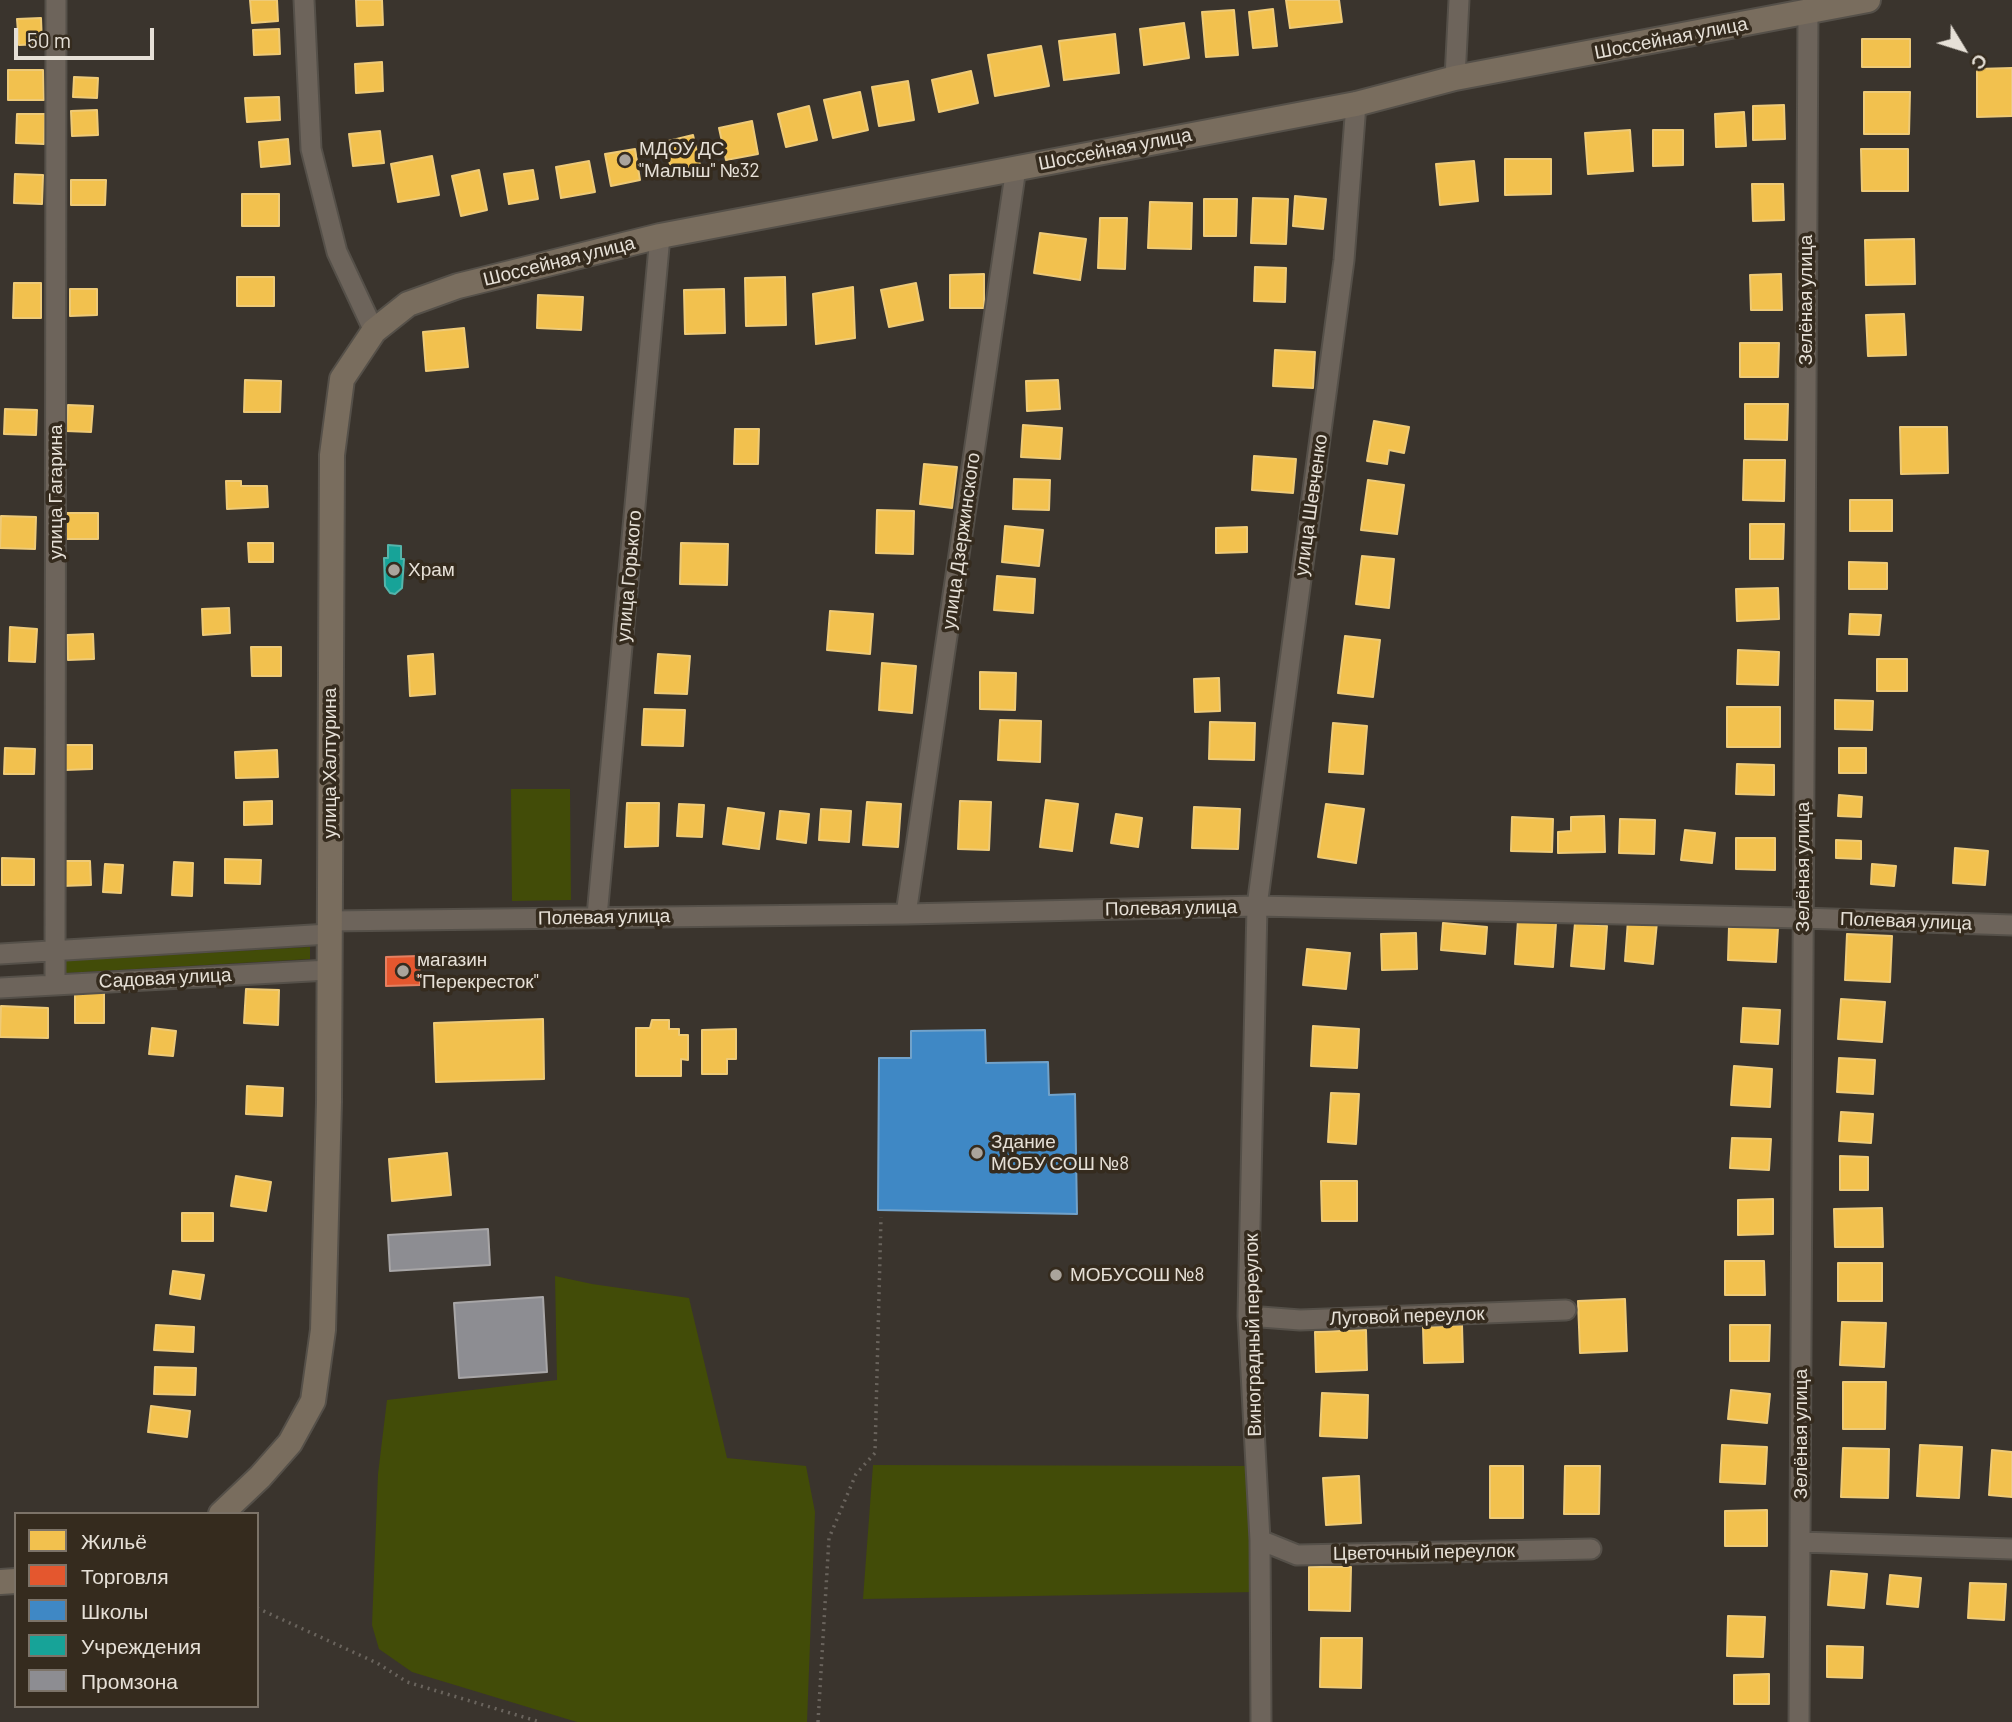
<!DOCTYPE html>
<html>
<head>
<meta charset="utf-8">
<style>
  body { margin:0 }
  #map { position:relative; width:2012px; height:1722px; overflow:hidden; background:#3a342d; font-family:Barlow,sans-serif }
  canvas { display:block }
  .legend { position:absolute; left:14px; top:1512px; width:245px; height:196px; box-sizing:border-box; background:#352b1e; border:2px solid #7c7368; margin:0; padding:9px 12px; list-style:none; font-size:21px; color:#e6e0d7 }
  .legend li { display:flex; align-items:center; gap:14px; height:35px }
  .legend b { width:35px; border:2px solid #7c7368 }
  .north { position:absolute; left:1928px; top:14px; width:70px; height:70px; -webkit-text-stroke:5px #352b1e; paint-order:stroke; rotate:128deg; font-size:19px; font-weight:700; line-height:28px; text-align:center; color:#e6e0d7 }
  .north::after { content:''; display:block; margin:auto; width:24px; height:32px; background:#e6e0d7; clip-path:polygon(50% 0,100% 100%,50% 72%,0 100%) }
  .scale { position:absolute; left:14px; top:28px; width:140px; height:32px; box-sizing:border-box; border:4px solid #e6e0d7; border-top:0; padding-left:9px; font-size:21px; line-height:24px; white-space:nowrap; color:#e6e0d7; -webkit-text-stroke:5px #352b1e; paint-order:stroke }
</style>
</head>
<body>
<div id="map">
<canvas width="2012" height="1722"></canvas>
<ul class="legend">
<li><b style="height:19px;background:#f2c14e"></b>Жильё</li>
<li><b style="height:19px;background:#e4572e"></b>Торговля</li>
<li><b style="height:19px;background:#3f88c5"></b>Школы</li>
<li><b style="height:19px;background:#17a398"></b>Учреждения</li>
<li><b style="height:19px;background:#8d8d92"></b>Промзона</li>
</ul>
<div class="north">С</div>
<div class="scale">50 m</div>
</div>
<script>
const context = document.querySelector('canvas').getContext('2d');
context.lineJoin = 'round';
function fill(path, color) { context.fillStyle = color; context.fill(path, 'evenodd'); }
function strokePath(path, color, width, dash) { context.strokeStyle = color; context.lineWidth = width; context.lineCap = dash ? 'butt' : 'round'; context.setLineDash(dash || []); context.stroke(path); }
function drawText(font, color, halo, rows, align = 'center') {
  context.font = font + ' Barlow,sans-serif'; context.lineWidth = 7; context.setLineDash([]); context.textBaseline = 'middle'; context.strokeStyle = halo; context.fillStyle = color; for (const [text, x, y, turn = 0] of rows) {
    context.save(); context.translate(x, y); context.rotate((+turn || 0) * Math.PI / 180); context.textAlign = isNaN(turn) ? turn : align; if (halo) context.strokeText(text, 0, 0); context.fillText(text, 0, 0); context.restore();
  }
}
fill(new Path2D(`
  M511 789H570L571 900 512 901Z
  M310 947V959L65 973V961Z
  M555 1276 592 1284 689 1298 727 1458 806 1466 815 1512 807 1722H577L412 1672 379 1649 372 1625 378 1474 387 1400 557 1380Z
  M873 1465 1253 1466 1256 1592 863 1599Z`), '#424c08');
const homes = new Path2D(`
  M250 0H277L278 21 252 23Z
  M356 0H382L383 25 357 26Z
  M1286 0H1339L1342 22 1290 28Z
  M1273 9 1277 46 1253 48 1249 12Z
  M1234 10 1238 55 1206 57 1202 12Z
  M41 18 42 44 19 45 17 19Z
  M1184 23 1189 58 1144 65 1140 29Z
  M279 29 280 54 254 55 253 30Z
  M1115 34 1119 73 1064 80 1059 41Z
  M1862 39H1910V67H1862Z
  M1041 46 1049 86 995 96 988 55Z
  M382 62 383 91 356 93 355 64Z
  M2012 68V116L1977 117V69Z
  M8 70H43L44 100H8Z
  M971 71 978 103 939 112 932 80Z
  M74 77 98 78 97 98 73 97Z
  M908 81 914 120 879 126 872 87Z
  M860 92 868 130 833 138 824 100Z
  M1864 92H1910L1909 134H1864Z
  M279 97 280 120 247 122 245 98Z
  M1784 105 1785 139 1753 140V106Z
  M809 106 817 140 786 147 778 114Z
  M97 110 98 135 72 136 71 111Z
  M1744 112 1746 146 1716 147 1715 114Z
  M17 114H45L44 144 16 143Z
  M752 121 758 154 726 160 719 128Z
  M1630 130 1633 171 1588 174 1585 133Z
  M1653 130H1683V165L1653 166Z
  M380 131 384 163 353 166 349 134Z
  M693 135 700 165 672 172 664 142Z
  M288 139 290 164 261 167 259 142Z
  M635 149 640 180 611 186 605 154Z
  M1861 149H1908V191H1862Z
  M432 156 439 195 398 202 391 164Z
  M1505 159H1551V194L1505 195Z
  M589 161 595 192 561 198 556 167Z
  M1474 161 1478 201 1440 205 1436 164Z
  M479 170 487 210 461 216 452 176Z
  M533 170 538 199 509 204 504 174Z
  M15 174 43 175 42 204 14 203Z
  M71 180H106L105 205H71Z
  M1752 184H1783L1784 220 1753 221Z
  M242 194H279V226H242Z
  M1295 196 1326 199 1323 229 1293 226Z
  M1253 198 1288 199 1286 244 1251 243Z
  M1204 199H1237L1236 236H1204Z
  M1150 202 1192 203 1191 249 1148 248Z
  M1100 218H1127L1125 269 1098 268Z
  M1040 233 1086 239 1080 280 1034 273Z
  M1914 239 1915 284 1866 285 1865 240Z
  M1255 267 1286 268 1285 302 1254 301Z
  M984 274V308H950V275Z
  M1781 274 1782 310H1751L1750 275Z
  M237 277H274V306H237Z
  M785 277 786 325 746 326 745 278Z
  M14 283H41V318H13Z
  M916 283 923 320 889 327 881 290Z
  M853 287 855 338 816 344 813 294Z
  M70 289H97V315L70 316Z
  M724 289 725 333 685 334 684 290Z
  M538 295 583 297 581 330 537 328Z
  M1904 314 1906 355 1868 356 1866 315Z
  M464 328 468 367 426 371 423 332Z
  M1740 343H1779L1778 377H1740Z
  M1275 350 1315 352 1313 388 1273 386Z
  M245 380 281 381 280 412H244Z
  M1058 380 1060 409 1027 411 1026 381Z
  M1745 404H1788L1787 440 1745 439Z
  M68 405 93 406 91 432 66 431Z
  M5 409 37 410 36 435 4 434Z
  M1374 421 1409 427 1404 453 1389 450 1387 464 1367 461Z
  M1023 425 1062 428 1060 459 1021 457Z
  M1900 427H1947L1948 473 1901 474Z
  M735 429H759L758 464H734Z
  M1254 456 1296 459 1293 493 1252 490Z
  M1744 460H1785L1784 501 1743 500Z
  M924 464 957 467 952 508 920 504Z
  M1014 479 1050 480 1049 510 1013 509Z
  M1368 480 1404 485 1397 534 1361 530Z
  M226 481H241V486H267L268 507 227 509Z
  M1850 500H1892V531H1850Z
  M877 510 914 511 913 554 876 553Z
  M66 513H98V539H66Z
  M1 516 36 517 35 549 0 548Z
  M1750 524H1784L1783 559H1750Z
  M1005 526 1043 530 1039 566 1002 562Z
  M1247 527V552L1216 553V528Z
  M248 543H273V562H249Z
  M681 543 728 544 727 585 680 584Z
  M1362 556 1394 559 1389 608 1356 604Z
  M1849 562 1887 563V589H1849Z
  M997 576 1035 579 1033 613 994 610Z
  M1778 588 1779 619 1737 621 1736 589Z
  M229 608 230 633 203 635 202 609Z
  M830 611 873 614 870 654 827 650Z
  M1850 614 1881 615 1879 635 1849 634Z
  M10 627 37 629 35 662 9 661Z
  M93 634 94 659 68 660 67 635Z
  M1345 636 1380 640 1373 697 1338 693Z
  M251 647H281V676H252Z
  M1738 650 1779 652 1778 685 1737 684Z
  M433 654 435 694 410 696 408 656Z
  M658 654 690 656 687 694 655 693Z
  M1877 659H1907V691H1877Z
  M882 663 916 666 912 713 879 710Z
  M980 672 1016 673 1015 710 980 709Z
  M1219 678 1220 711 1195 712 1194 679Z
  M1835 700 1873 701 1872 730 1835 729Z
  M1727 707H1780V747H1727Z
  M644 709 685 710 683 746 642 745Z
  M1000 720 1041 721 1040 762 998 760Z
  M1210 722 1255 723 1254 760 1209 759Z
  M1333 723 1367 726 1363 774 1329 772Z
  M65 745H92V769L65 770Z
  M5 748 35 749 34 774H4Z
  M1839 748H1866V773H1839Z
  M277 750 278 777 236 778 235 752Z
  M1737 764 1774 765V795L1736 794Z
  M1839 795 1862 797 1861 817 1838 816Z
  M1046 800 1078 804 1072 851 1040 847Z
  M272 801V824L244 825V802Z
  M960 801 991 802 989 850 958 849Z
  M867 802 901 804 898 847 863 845Z
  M627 803H659L658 846 625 847Z
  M679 804 704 805 702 837 677 836Z
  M1326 804 1364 809 1356 863 1318 857Z
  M1194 807 1240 809 1238 849 1192 848Z
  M728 808 764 813 759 849 723 844Z
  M821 809 851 811 849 842 819 840Z
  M780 811 809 814 806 843 777 839Z
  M1116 814 1142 818 1138 847 1111 843Z
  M1604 816 1605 852 1558 853V832L1571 831V817Z
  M1512 817 1553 819 1552 852 1511 851Z
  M1620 819 1655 820 1654 854 1619 853Z
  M1685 830 1715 833 1712 863 1681 860Z
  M1736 838H1775V870L1736 869Z
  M1836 840 1861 841V859L1836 858Z
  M1955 848 1988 851 1985 885 1953 883Z
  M2 858 34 859V885H2Z
  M225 859 261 860 260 884 225 883Z
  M61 861H90L91 885 61 886Z
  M174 862 193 863 192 896 172 895Z
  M105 864 123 865 121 893 103 892Z
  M1872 864 1896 866 1894 886 1871 884Z
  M1518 920 1556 923 1553 967 1515 964Z
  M1628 920 1657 922 1653 964 1625 961Z
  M1443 923 1487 927 1485 954 1441 950Z
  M1575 923 1607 926 1604 969 1571 966Z
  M1729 927 1778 928 1776 962 1728 960Z
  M1416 933 1417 969 1382 970 1381 934Z
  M1847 934 1892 936 1890 982 1845 980Z
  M1307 949 1350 953 1346 989 1303 985Z
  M246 989 279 990 278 1025 244 1023Z
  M75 993H104V1023H75Z
  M1841 999 1885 1002 1882 1042 1838 1039Z
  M1 1006 48 1008V1038L0 1037Z
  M1743 1008 1780 1010 1778 1044 1741 1042Z
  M543 1019 544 1079 436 1082 434 1023Z
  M652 1020H669V1029H679V1035H688V1060L681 1059V1076H636V1028H650Z
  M1313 1026 1359 1029 1357 1068 1311 1066Z
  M152 1028 176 1031 173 1056 149 1054Z
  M736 1029V1059H727V1074H702V1030Z
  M1839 1058 1875 1060 1873 1094 1837 1092Z
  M1734 1066 1772 1069 1770 1107 1731 1105Z
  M247 1086 283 1088 282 1116 246 1114Z
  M1331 1093 1359 1094 1356 1144 1328 1142Z
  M1841 1112 1873 1114 1871 1143 1839 1141Z
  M1732 1138 1771 1139 1769 1170 1730 1168Z
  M447 1153 451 1195 392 1201 389 1159Z
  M1840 1156 1868 1157V1190H1840Z
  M236 1176 271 1182 266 1211 231 1206Z
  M1321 1181H1357V1221H1322Z
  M1773 1199V1234L1738 1235V1200Z
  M1882 1208 1883 1247H1835L1834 1209Z
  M182 1213H213V1241H182Z
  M1725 1261H1764L1765 1295H1725Z
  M1838 1263H1882V1301H1838Z
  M173 1271 204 1275 200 1299 170 1294Z
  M1625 1299 1627 1351 1580 1353 1578 1301Z
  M1842 1322 1886 1323 1884 1367 1840 1365Z
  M156 1325 194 1327 193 1352 154 1350Z
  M1462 1325 1463 1362 1424 1363 1423 1327Z
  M1730 1325H1770L1769 1361H1730Z
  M1366 1330 1367 1370 1316 1372 1315 1332Z
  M155 1367 196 1368 195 1395 154 1394Z
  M1843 1382H1886L1885 1429H1843Z
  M1731 1390 1770 1394 1767 1423 1728 1419Z
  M1322 1393 1368 1395 1367 1438 1320 1436Z
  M151 1406 190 1411 187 1437 148 1432Z
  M1722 1445 1767 1447 1765 1484 1720 1482Z
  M1920 1445 1962 1447 1959 1498 1917 1496Z
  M1843 1448 1889 1449 1888 1498 1841 1497Z
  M1992 1450 2012 1452V1497L1989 1495Z
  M1490 1466H1523V1518H1490Z
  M1565 1466H1600L1599 1514H1564Z
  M1359 1476 1361 1523 1326 1525 1323 1478Z
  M1767 1510V1546H1725V1511Z
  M1309 1567H1351L1350 1611 1309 1610Z
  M1831 1571 1867 1574 1864 1608 1828 1605Z
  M1890 1575 1921 1578 1918 1607 1887 1604Z
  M1970 1583 2006 1584 2004 1620 1968 1618Z
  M1728 1616 1765 1617 1763 1657 1727 1656Z
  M1321 1638H1362L1361 1688 1320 1687Z
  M1827 1646 1863 1647 1862 1678 1827 1677Z
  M1769 1674V1704H1734V1675Z`);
fill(homes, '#f2c14e');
strokePath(homes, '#eeca77', 2);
const shops = new Path2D(`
  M419 956 420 985 386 986V957Z`);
fill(shops, '#e4572e');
strokePath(shops, '#e58061', 2);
const schools = new Path2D(`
  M985 1030 986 1063 1048 1062 1049 1095 1075 1094 1077 1214 878 1210 879 1058H911V1031Z`);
fill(schools, '#3f88c5');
strokePath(schools, '#71a2ca', 2);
const public = new Path2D(`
  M388 545 401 546V559H404L402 588 395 594 390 593 385 586 384 558H388Z`);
fill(public, '#17a398');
strokePath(public, '#55b5ab', 2);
const industry = new Path2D(`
  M488 1229 490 1265 390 1271 388 1235Z
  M543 1297 547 1372 459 1378 454 1303Z`);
fill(industry, '#8d8d92');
strokePath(industry, '#a8a6a7', 2);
const minor = new Path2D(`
  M304 0 311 149 337 252 374 331
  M1455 78 1459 0
  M906 914 1016 168
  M597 916 660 236
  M329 921 906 914 1257 906 1802 918 2012 925
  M0 954 329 934
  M55 984 56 0
  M0 988 329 970
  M1248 1316 1300 1320 1566 1310
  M1260 1540 1297 1555 1591 1549
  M1801 1542 2012 1549
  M1261 1722 1260 1540 1248 1316 1257 906 1344 260 1356 104
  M1799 1722 1808 12`);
const major = new Path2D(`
  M221 1514 260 1477 290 1443 313 1401 323 1330 329 1102 332 455 342 379 374 331 408 304 458 286 660 236 1356 104 1455 78 1868 0
  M0 1582 16 1581`);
strokePath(minor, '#555049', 23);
strokePath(major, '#555049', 28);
strokePath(new Path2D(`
  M257 1608 377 1663 407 1682 540 1722
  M818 1722 829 1538 856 1474 875 1453 881 1217`), '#6a645d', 3.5, [2, 5]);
strokePath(minor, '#6d645b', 19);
strokePath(major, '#796d5e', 24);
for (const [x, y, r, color] of [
  [625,160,7,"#aaa49c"],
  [394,570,7,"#aaa49c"],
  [403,971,7,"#aaa49c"],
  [977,1153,7,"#aaa49c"],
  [1056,1275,7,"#aaa49c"]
]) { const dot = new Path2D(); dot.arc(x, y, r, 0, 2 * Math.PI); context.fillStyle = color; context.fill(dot); strokePath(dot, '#352b1e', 2.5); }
drawText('19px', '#e6e0d7', '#352b1e', [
  ["Шоссейная улица",1671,38,-11],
  ["Шоссейная улица",1115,149,-11],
  ["Шоссейная улица",559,261,-14],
  ["Зелёная улица",1806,300,-90],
  ["улица Гагарина",56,492,-90],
  ["улица Шевченко",1311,505,-82],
  ["улица Дзержинского",961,541,-82],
  ["улица Горького",629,576,-85],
  ["улица Халтурина",330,763,-90],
  ["Зелёная улица",1803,867,-90],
  ["Полевая улица",1171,908,-1],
  ["Полевая улица",604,917,-1],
  ["Полевая улица",1906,921,2],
  ["Садовая улица",165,978,-3],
  ["Луговой переулок",1407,1316,-2],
  ["Виноградный переулок",1253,1335,-91],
  ["Зелёная улица",1801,1434,-90],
  ["Цветочный переулок",1424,1552,-1]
]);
drawText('19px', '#e6e0d7', '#352b1e', [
  ["МДОУ ДС",639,149],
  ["\"Малыш\" №32",639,171],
  ["Храм",408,570],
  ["магазин",417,960],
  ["\"Перекресток\"",417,982],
  ["Здание",991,1142],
  ["МОБУ СОШ №8",991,1164],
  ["МОБУСОШ №8",1070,1275]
], 'left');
</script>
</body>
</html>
